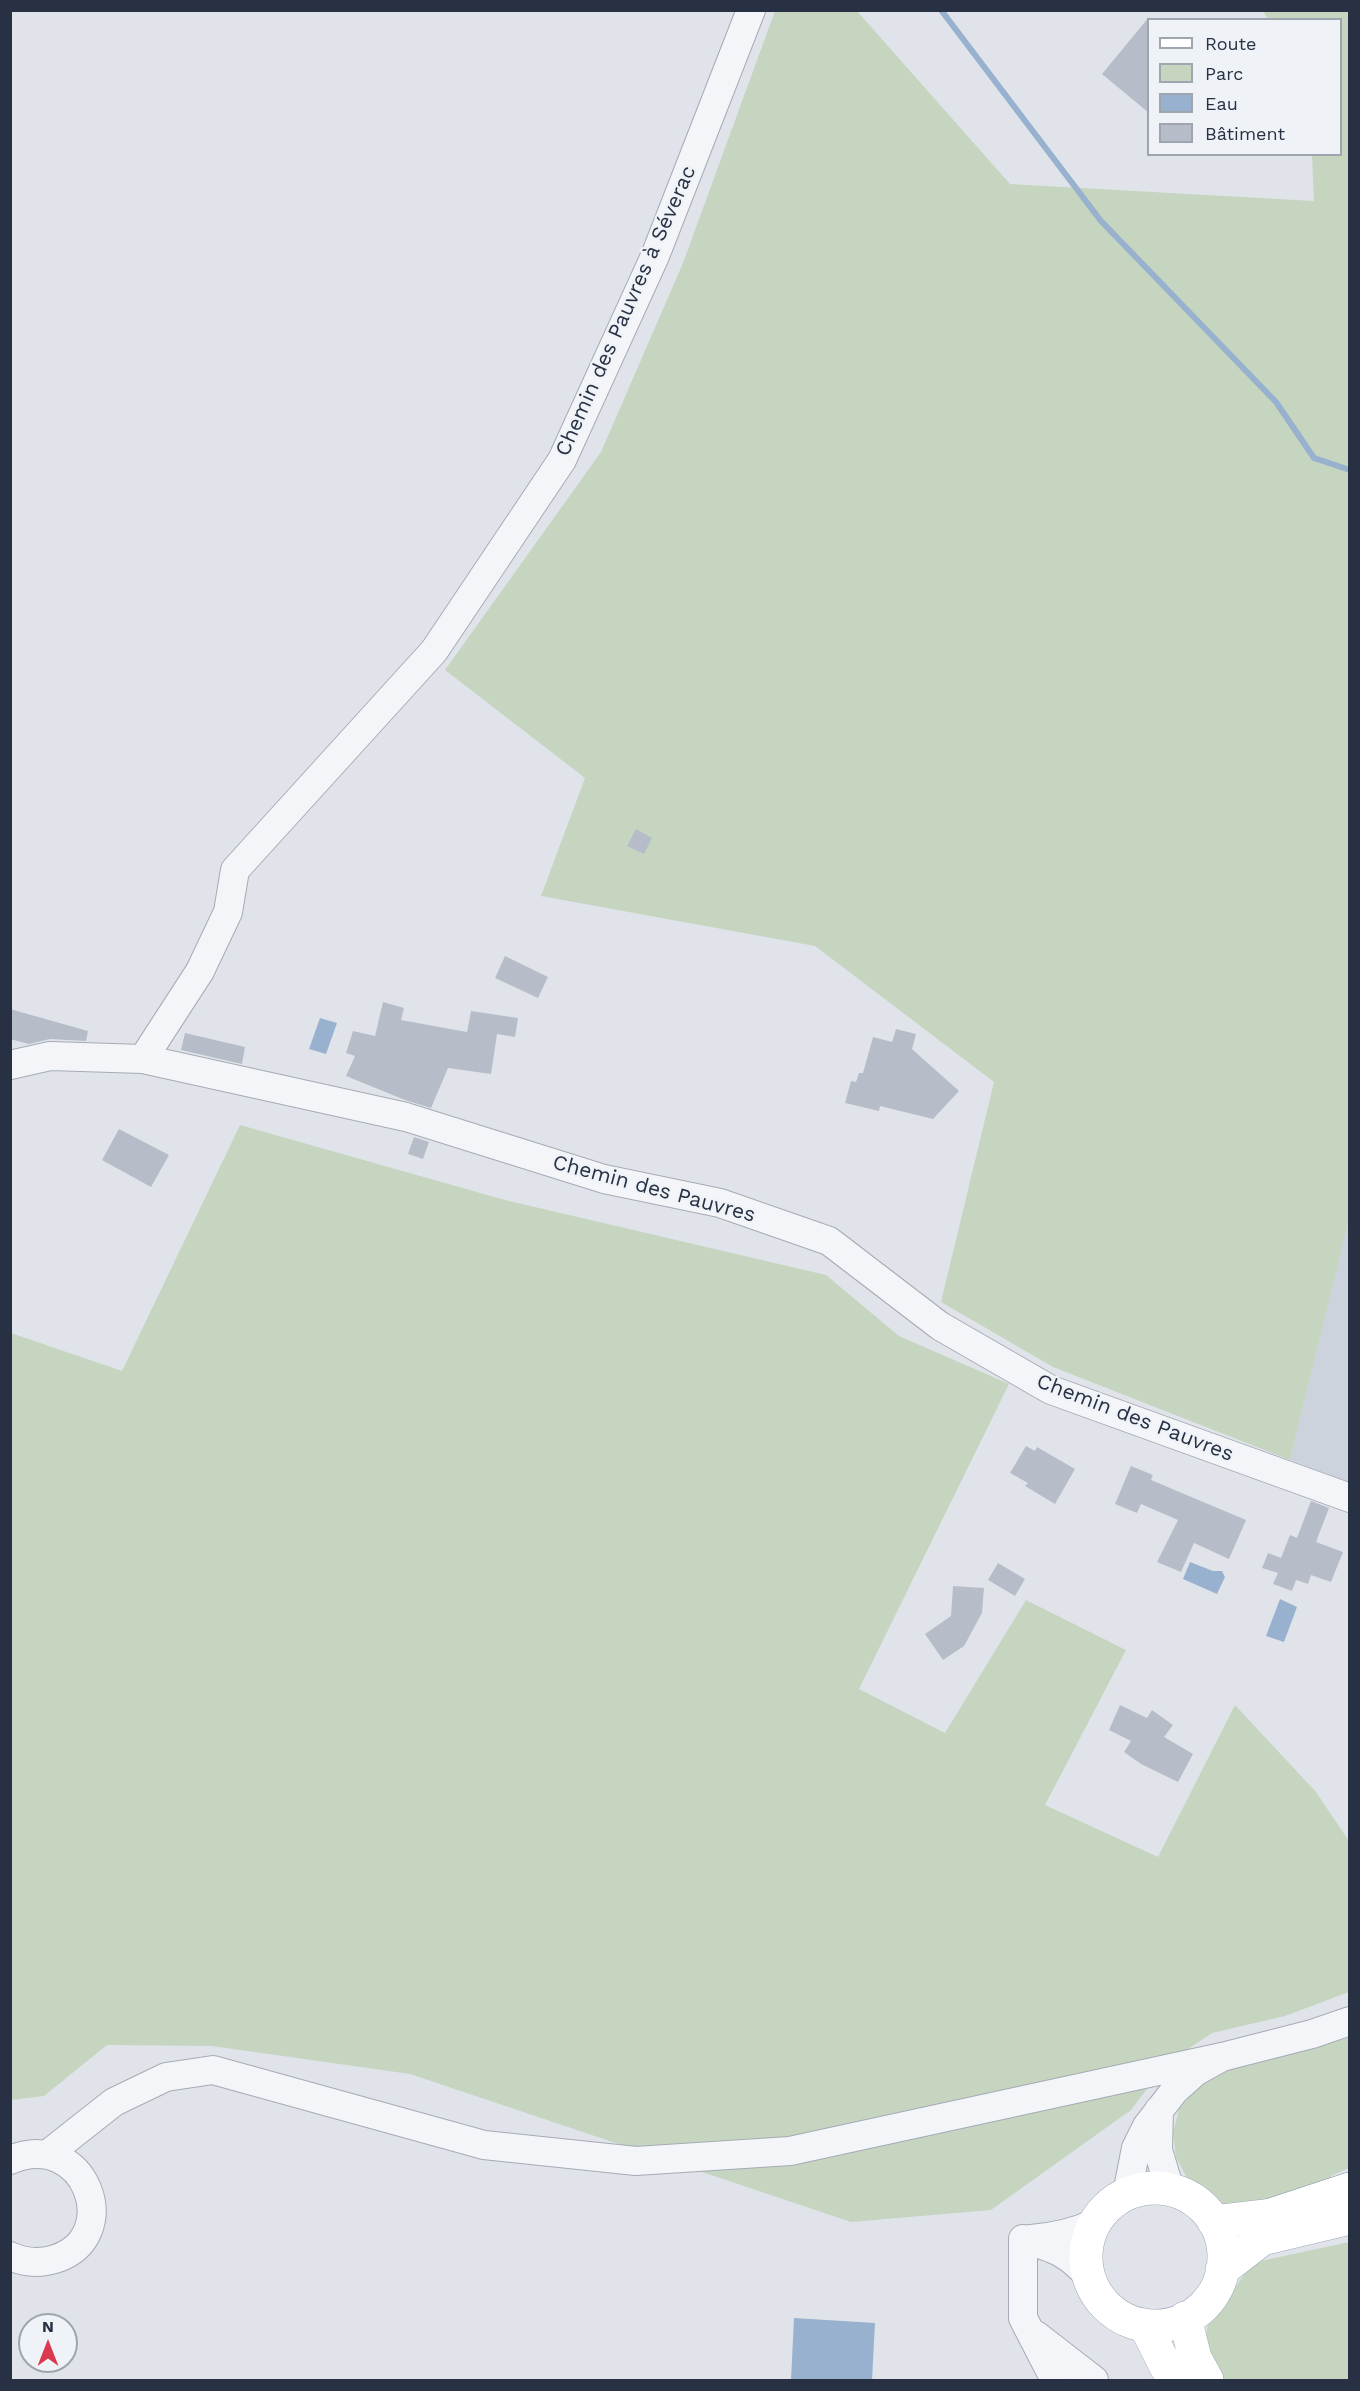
<!DOCTYPE html>
<html>
<head>
<meta charset="utf-8">
<style>
  body { margin:0 }
  #map { position:relative; width:1360px; height:2391px; overflow:hidden; background:#e0e4ea; font-family:"Work Sans",sans-serif }
  canvas { display:block }
  .frame { position:absolute; inset:0; border:12px solid #273143; pointer-events:none }
  .legend { position:absolute; left:1147px; top:18px; width:195px; height:138px; box-sizing:border-box; background:#eff3f7; border:2px solid #9fa5af; margin:0; padding:8px 10px; list-style:none; font-size:18px; color:#273143 }
  .legend li { display:flex; align-items:center; gap:12px; height:30px }
  .legend b { width:30px; border:2px solid #9fa5af }
  .north { position:absolute; left:18px; top:2313px; width:60px; height:60px; box-sizing:border-box; background:#eff3f7; border:2px solid #9fa5af; border-radius:50%; rotate:0deg; font-size:16px; font-weight:700; line-height:24px; text-align:center; color:#273143 }
  .north::after { content:''; display:block; margin:auto; width:21px; height:27px; background:#db3950; clip-path:polygon(50% 0,100% 100%,50% 72%,0 100%) }
</style>
</head>
<body>
<div id="map">
<canvas width="1360" height="2391"></canvas>
<div class="frame"></div>
<ul class="legend">
<li><b style="height:8px;background:#fff"></b>Route</li>
<li><b style="height:16px;background:#c5d5c0"></b>Parc</li>
<li><b style="height:16px;background:#97b1ce"></b>Eau</li>
<li><b style="height:16px;background:#b6bdc8"></b>Bâtiment</li>
</ul>
<div class="north">N</div>
</div>
<script>
const context = document.querySelector('canvas').getContext('2d');
context.lineJoin = 'round';
function fill(path, color) { context.fillStyle = color; context.fill(path, 'evenodd'); }
function strokePath(path, color, width, dash) { context.strokeStyle = color; context.lineWidth = width; context.lineCap = dash ? 'butt' : 'round'; context.setLineDash(dash || []); context.stroke(path); }
function drawText(font, color, halo, rows, align = 'center') {
  context.font = font + ' "Work Sans",sans-serif'; context.lineWidth = 4.5; context.setLineDash([]); context.textBaseline = 'middle'; context.strokeStyle = halo; context.fillStyle = color; for (const [text, x, y, turn = 0] of rows) {
    context.save(); context.translate(x, y); context.rotate((+turn || 0) * Math.PI / 180); context.textAlign = isNaN(turn) ? turn : align; if (halo) context.strokeText(text, 0, 0); context.fillText(text, 0, 0); context.restore();
  }
}
fill(new Path2D(`
  M1349 1214V1483L1290 1460Z`), '#cdd3dc');
fill(new Path2D(`
  M775 11H857L1010 184 1314 201 1312 155 1340 154V20L1268 19 1263 11H1349L1350 1214 1290 1460 1053 1367 941 1302 994 1082 815 946 541 896 585 778 445 670 601 452 683 263Z
  M240 1125 505 1200 826 1275 899 1336 1009 1384 859 1689 945 1733 1026 1600 1126 1650 1045 1805 1158 1857 1235 1705 1316 1792 1349 1841V1992L1285 2016 1212 2033 1166 2064 1131 2110 991 2210 851 2222 410 2074 212 2046 107 2045 44 2096 11 2100V1333L122 1371Z
  M1349 2038V2168L1331 2176V2182L1245 2205 1221 2204 1188 2180 1176 2157 1173 2132 1179 2109 1195 2090 1214 2075 1237 2066Z
  M1349 2242V2380H1224C1215 2365 1201 2341 1209 2322 1213 2310 1228 2299 1235 2288 1242 2278 1246 2270 1256 2262Z`), '#c5d5c0');
fill(new Path2D(`
  M320 1018 337 1023 326 1054 309 1049Z
  M1190 1562 1213 1571H1222L1225 1577 1217 1594 1183 1579Z
  M1280 1599 1297 1607 1284 1642 1266 1636Z
  M794 2318 875 2323 872 2380H791Z`), '#97b1ce');
strokePath(new Path2D(`
  M941 10 1101 221 1276 402 1314 458 1350 470`), '#97b1ce', 6);
fill(new Path2D(`
  M1149 17V113L1102 74Z
  M636 829 652 838 644 854 627 846Z
  M505 956 548 977 538 998 495 978Z
  M383 1002 404 1008 401 1020 467 1032 471 1011 518 1018 515 1037 497 1034 491 1074 448 1068 431 1108 405 1100 346 1076 355 1056 346 1053 353 1031 375 1036Z
  M10 1009 88 1031 86 1041 50 1039 29 1044 10 1039Z
  M896 1029 916 1034 912 1049 959 1091 933 1119 880 1106 879 1111 845 1103 851 1081 856 1082 859 1073H863L873 1037 892 1042Z
  M185 1033 245 1047 242 1064 181 1050Z
  M119 1129 169 1155 151 1187 102 1160Z
  M414 1137 429 1142 423 1159 408 1154Z
  M1026 1446 1035 1451 1037 1447 1075 1469 1055 1504 1025 1486 1028 1483 1010 1473Z
  M1131 1466 1153 1475 1151 1480 1246 1520 1229 1559 1194 1543 1181 1572 1157 1562 1178 1520 1141 1504 1137 1513 1115 1504Z
  M1311 1501 1329 1508 1316 1542 1343 1552 1331 1582 1311 1575 1308 1584 1296 1580 1292 1591 1273 1584 1278 1573 1262 1568 1268 1553 1281 1558 1290 1535 1297 1538Z
  M998 1563 1025 1579 1015 1596 988 1580Z
  M953 1586 984 1588 982 1613 964 1646 943 1660 925 1634 951 1616Z
  M1120 1705 1147 1718 1152 1710 1173 1725 1164 1737 1193 1754 1178 1782 1141 1764 1124 1752 1131 1741 1109 1730Z`), '#b6bdc8');
const minor = new Path2D(`
  M143 1059 200 971 228 912 235 870 434 651 562 460 655 256 751 10
  M10 1065 50 1056 143 1059 406 1117 604 1179 720 1203 829 1241 940 1326 1051 1390 1350 1498
  M1159 2110 1158 2150 1170 2190
  M48 2154 114 2102 166 2077 213 2070 484 2145 636 2161 790 2151 1222 2057
  M10 2160C86 2128 125 2237 55 2259 39 2264 25 2263 10 2256
  M1127 2194 1136 2148 1147 2126 1175 2090 1195 2072 1222 2057 1312 2034 1350 2021
  M1023 2239V2318L1055 2380
  M1023 2239C1053 2248 1068 2252 1089 2277
  M1031 2239C1055 2237 1074 2233 1095 2223
  M1036 2335 1094 2380`);
const major = new Path2D(`
  M1086 2257a69 69 0 1 1 138 0a69 69 0 1 1-138 0Z
  M1214 2222 1291 2213
  M1222 2270 1262 2239 1350 2218
  M1185 2318 1195 2358 1207 2380
  M1145 2325 1166 2367 1177 2380`);
const highway = new Path2D(`
  M1262 2218 1350 2189`);
strokePath(minor, '#a5abb5', 30);
strokePath(major, '#9ea8b7', 34);
strokePath(highway, '#8591a2', 34);
strokePath(minor, '#f3f5f8', 28);
strokePath(major, '#fff', 33);
strokePath(highway, '#fff', 33);
drawText('21px', '#273143', '#eff3f7', [
  ["Chemin des Pauvres à Séverac",626,311,-66],
  ["Chemin des Pauvres",654,1189,15],
  ["Chemin des Pauvres",1135,1418,21]
]);
</script>
</body>
</html>
